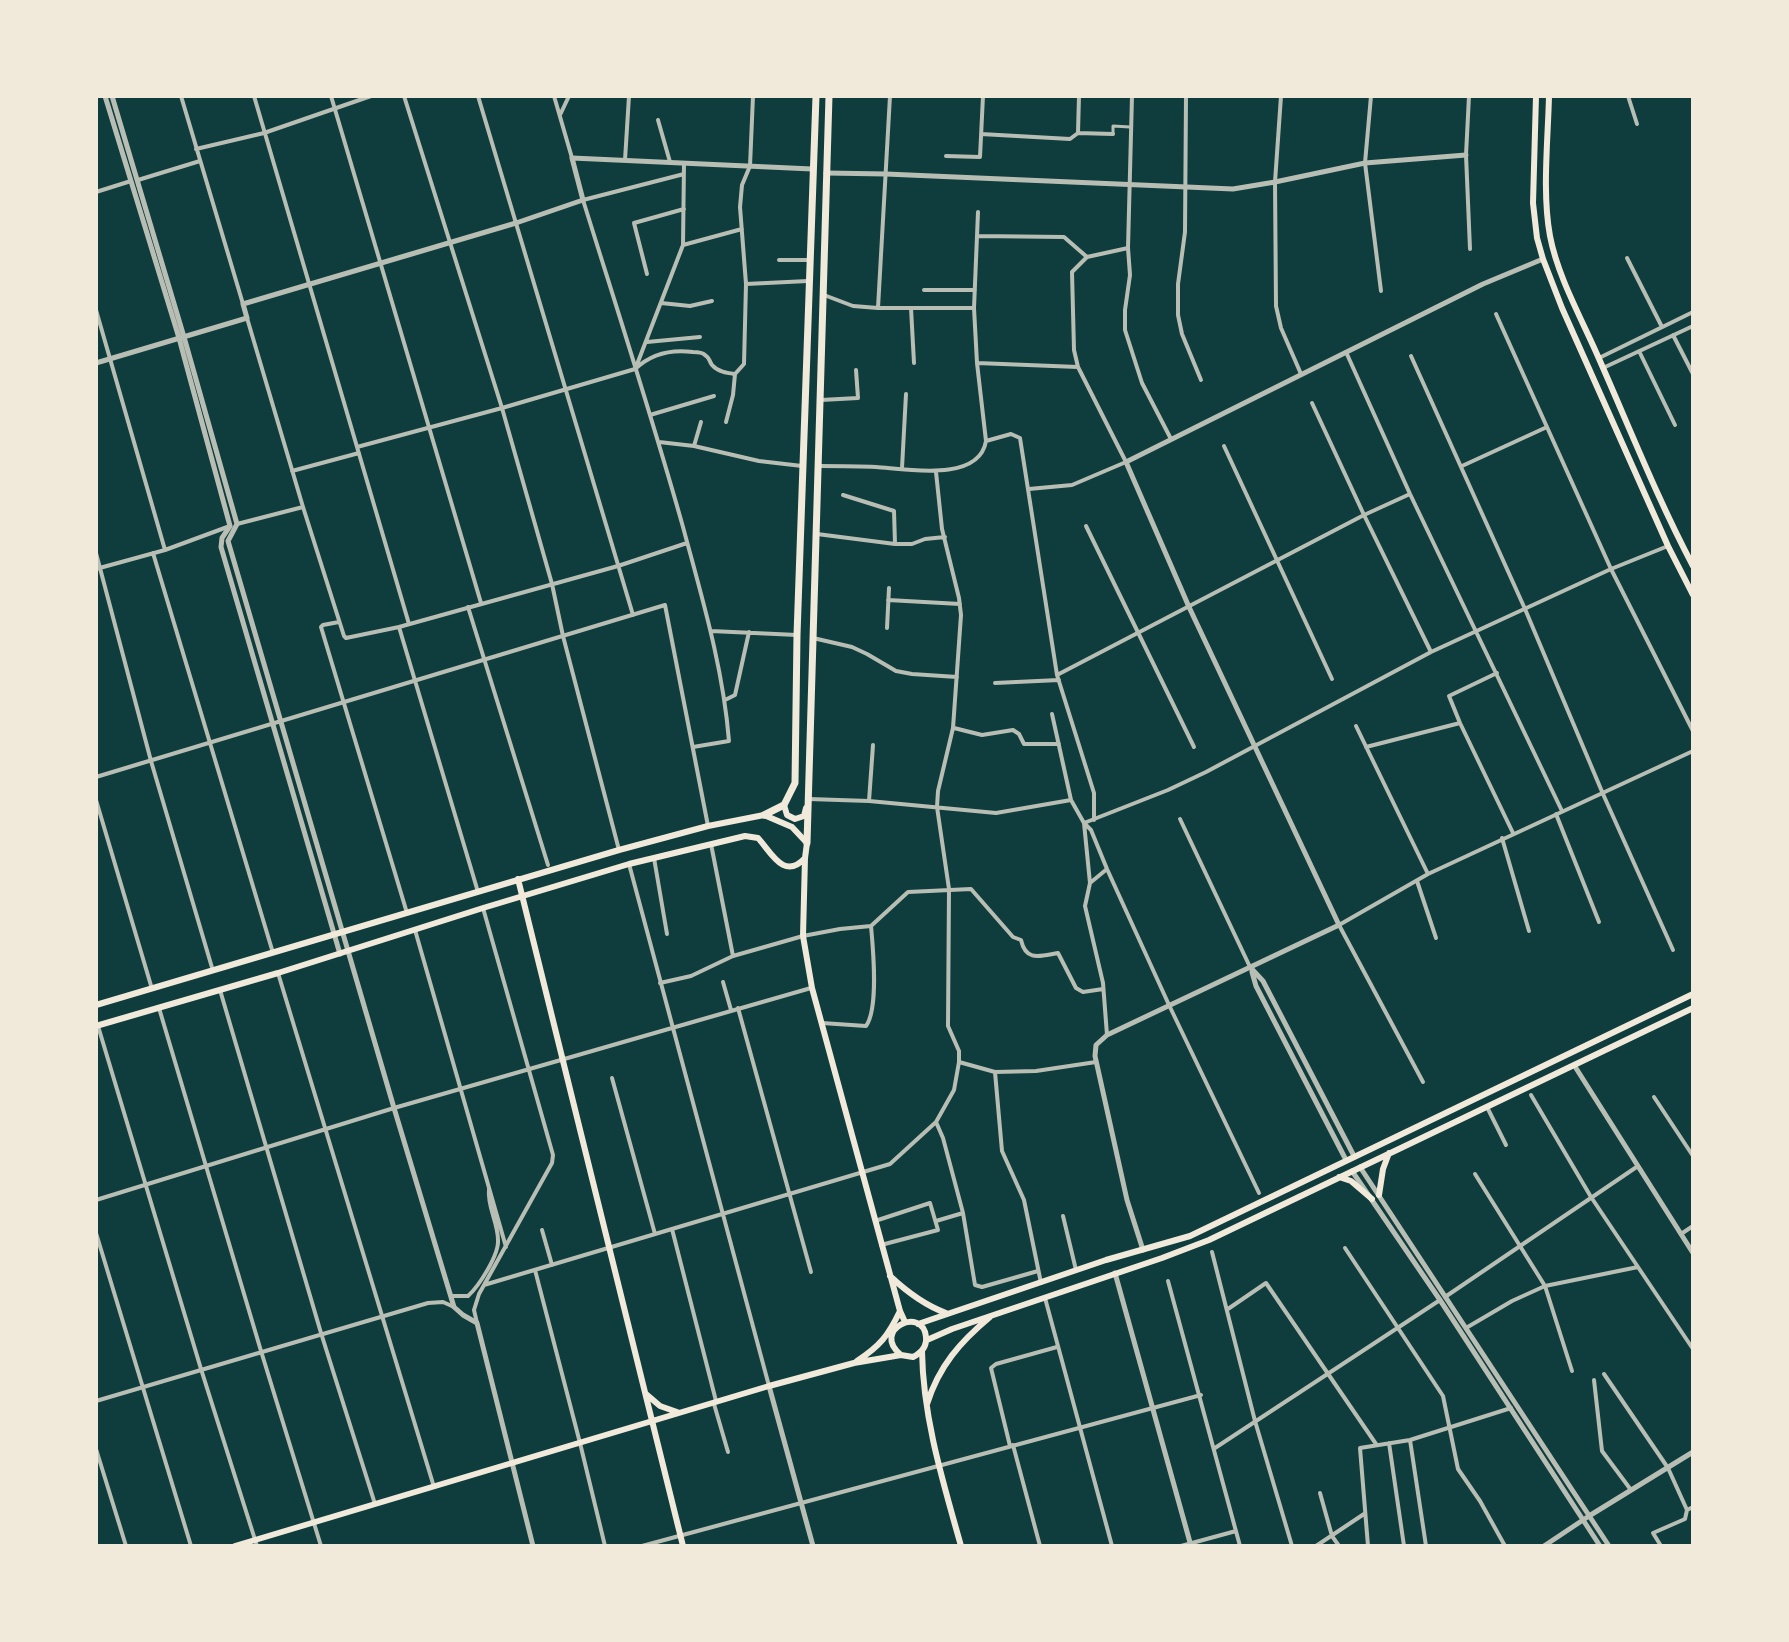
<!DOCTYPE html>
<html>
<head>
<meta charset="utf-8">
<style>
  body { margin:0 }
  #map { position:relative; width:1789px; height:1642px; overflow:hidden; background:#0f3d3e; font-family:Barlow,sans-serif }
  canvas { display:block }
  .frame { position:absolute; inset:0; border:98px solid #f1e9da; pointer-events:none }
</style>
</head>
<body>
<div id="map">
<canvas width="1789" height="1642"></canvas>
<div class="frame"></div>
</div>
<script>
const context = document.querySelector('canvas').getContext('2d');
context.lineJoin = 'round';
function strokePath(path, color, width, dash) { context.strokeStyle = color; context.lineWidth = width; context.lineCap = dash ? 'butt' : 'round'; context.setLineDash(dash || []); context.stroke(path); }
strokePath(new Path2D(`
  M1113 134V126L1130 127`), '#b8beb3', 3);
strokePath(new Path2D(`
  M181 96 243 304
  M254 96 409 624
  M331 96 481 603
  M404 96 502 408 552 584 563 636 619 850
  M478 96 633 615
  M554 96 572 158
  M1132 96 1128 248 1130 275 1125 310V330L1142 383 1171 439
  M1186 96 1185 232 1178 284V315L1182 334 1201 380
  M1281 96 1275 182 1276 306 1281 328 1301 374
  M1371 96 1365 163 1381 291
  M1469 96 1466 155 1470 249
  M1628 96 1637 124
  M560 115 569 96
  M658 120 670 162
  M1078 133 1079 96
  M981 134 1070 139 1078 133 1113 134
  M196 149 264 133 371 96
  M946 156 980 157 983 96
  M625 160 629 96
  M684 174 583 200C617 309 652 417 683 527 702 598 723 667 729 741L693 747
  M138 180 200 161
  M96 192 131 181
  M978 236 1064 237 1087 257
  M683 245 742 229
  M1627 258 1662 327
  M779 260H809
  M647 274 634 223 684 209
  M746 284 808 281
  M924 290H975
  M824 295 853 306 878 308H974
  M661 303 690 306 712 301
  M878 308 890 96
  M911 308 914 363
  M96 310 165 550
  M1496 314 1611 569 1693 731
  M247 318 303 507 344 636 346 638 399 627 618 566 687 543
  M1673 335 1693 374
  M647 342 700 337
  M1639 351 1675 425
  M1346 352 1410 494 1562 811
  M1411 356 1525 609 1603 794 1673 950
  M1599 358 1693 312
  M977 363 1078 367
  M636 367 683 245 684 163
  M1603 368 1693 326
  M821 400 858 398 856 370
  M1312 403 1364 515 1431 652
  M650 415 714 396
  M726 422 733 395 735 374 744 364 746 284 740 207 742 185 750 166 753 96
  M986 441 1011 434 1020 438 1057 675 1094 793V820
  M659 442 694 446 759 461 802 466
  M694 446 701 422
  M1224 446 1332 679
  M357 447 502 408 635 369C652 353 671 349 693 352 697 352 702 352 705 355 710 358 709 361 712 365 718 372 727 373 735 374
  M820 466C839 466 857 466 876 467 906 469 979 483 986 441L977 363 974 308 978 212
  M1462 466 1547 427
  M902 468 906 394
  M292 471 359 453
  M1029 489 1072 485 1126 462 1078 367 1074 350 1072 272 1087 257 1128 248
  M843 495 894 511 895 544
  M237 524 303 507
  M1086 526 1194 747
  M817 534 895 544H912L925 539 945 537
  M96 553 151 761 213 971
  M153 553 273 953
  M96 569 165 550 230 526
  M888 600 960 604
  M468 607 548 865
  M339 622 323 625 321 627 407 913
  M399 627 478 892
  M887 628 889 588
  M711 631 797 635
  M813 638 852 647 867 654 896 671 912 674 957 677
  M1497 673 1449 696 1460 723 1513 833
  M1057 675 1364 515 1410 494
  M995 683 1059 680
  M725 700 735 695 749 632
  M1052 714 1071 800 1084 823 1090 883 1085 906 1103 983 1107 1035
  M1356 726 1428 874
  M954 728 982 735 1013 730 1019 734 1024 744H1059
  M1366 747 1460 723
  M96 777 665 605 708 826
  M809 799 869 801 996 813 1071 800
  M96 800 152 989
  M869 801 873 745
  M1556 814 1599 922
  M1180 819 1250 967
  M1502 838 1529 931
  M711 844 733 956
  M654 858 667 934
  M629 864 769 1386
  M1417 881 1436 938
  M1090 883 1107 869
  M415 930 506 1247
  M278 973 434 1487
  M723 982 731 1010
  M660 983 691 976 733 956 803 936 840 929 871 926 908 892 971 889 1013 937 1021 940C1026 962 1040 956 1058 953L1076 988 1083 992 1103 989
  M220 990 321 1333 375 1504
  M159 1008 261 1351 321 1546
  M738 1008 811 1272
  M822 1023 866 1026C879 1008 873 948 871 926
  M98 1026 201 1369 257 1546
  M959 1062 995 1072 1036 1071 1096 1062
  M995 1072 1002 1151 1024 1200 1041 1283
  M612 1078 655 1234
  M1423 1082 1339 925 1428 874 1693 751
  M1531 1095 1591 1197 1693 1349
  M1654 1097 1693 1156
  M1487 1107 1506 1145
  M936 1122 943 1138 963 1213 975 1285 982 1287 1038 1271
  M1475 1174 1545 1286 1572 1371
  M1259 1193 1169 1005 1107 869 1091 830 1084 823 1168 790 1206 772 1431 652 1611 569 1668 546
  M96 1200 394 1108 811 988
  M1063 1216 1076 1270
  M875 1221 930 1203 938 1230 881 1245
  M936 1221 963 1213
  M672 1229 716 1401
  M542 1230 552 1265
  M96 1233 191 1546
  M1681 1234 1693 1226
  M1345 1248 1443 1396 1458 1469 1480 1501 1505 1546
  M1212 1252 1255 1421 1292 1546
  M535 1270 580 1443 605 1546
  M1168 1281 1240 1546
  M484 1285 890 1164 936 1122 954 1090 959 1062V1051L948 1026 949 889 937 807 938 791 953 728 961 615 959 598 942 529 936 472
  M452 1296H468C479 1286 499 1255 498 1240 498 1222 487 1207 489 1189
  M1445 1297 1638 1166
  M1045 1298 1112 1546
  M1228 1309 1266 1283 1376 1444
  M477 1323 474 1310 479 1294 552 1163 553 1155 483 908
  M1466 1328 1512 1301 1545 1286 1638 1267
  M1604 1374 1668 1468 1687 1510
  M1594 1380 1602 1451 1631 1490
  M96 1401 428 1303 443 1302 454 1307
  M714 1404 728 1452
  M1410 1440 1426 1546
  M1389 1443 1404 1546
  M1013 1445 1040 1546
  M1010 1446 991 1368 996 1364 1057 1347
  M1215 1448 1440 1300
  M96 1449 126 1546
  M1320 1493 1332 1536 1339 1546
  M642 1546 1201 1395
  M1181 1546 1236 1531
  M1316 1546 1364 1514
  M1368 1546 1360 1448 1410 1440 1511 1408
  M1661 1546 1653 1533 1685 1519 1687 1510 1693 1507`), '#b8beb3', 4);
strokePath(new Path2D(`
  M105 96 179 338 230 526
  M112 96 184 337 237 524
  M826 173 886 174 1233 189 1275 182 1365 163 1466 155
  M96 363 247 318 243 304 516 223 583 200 572 158 812 169
  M237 524 228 541 394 1108 454 1307 463 1315 477 1323 533 1546
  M230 526 222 538 221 547 340 954
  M1250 967 1263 981 1354 1156
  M1252 972 1256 986 1346 1160
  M1574 1065 1693 1253
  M1360 1167 1609 1546
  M1352 1171 1440 1300 1600 1546
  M1143 1250 1127 1200 1095 1056 1096 1045 1107 1035 1339 925 1189 607 1126 462 1483 284 1543 259
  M1115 1273 1191 1546
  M769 1386 813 1546
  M1544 1546 1589 1516 1693 1452`), '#b8beb3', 5);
strokePath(new Path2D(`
  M1536 96 1533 203 1537 238 1543 259 1562 308 1668 546 1693 595
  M1549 96C1548 140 1542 193 1550 236 1558 278 1583 321 1600 361 1630 429 1658 500 1693 566
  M784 805 787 815 795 819 804 816 806 808
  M518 879 683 1546
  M96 1005 619 850 708 826 764 815 792 827 807 843 805 858 803 936 812 988 900 1311 905 1322
  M96 1026 278 973 483 908 629 864 745 836 758 838C771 852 784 881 805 858
  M1339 1177 1351 1181 1372 1199
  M1379 1195 1383 1169 1389 1153
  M890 1276C907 1292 924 1305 946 1313
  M918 1324 1106 1260 1190 1236 1693 994
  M927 1340 952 1329 1162 1258 1209 1240 1693 1008
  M922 1351C923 1418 943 1482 961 1546
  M857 1361C880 1346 888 1336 900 1311
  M646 1394 660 1406 677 1412
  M927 1404C939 1366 960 1342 990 1317
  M235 1546 769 1386 854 1363 901 1355 913 1357C921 1353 927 1347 926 1337 923 1305 870 1330 901 1355`), '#f1e9da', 6);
strokePath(new Path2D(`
  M764 815 784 805 795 783 797 635 816 96
  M807 843 829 96`), '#f1e9da', 7);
</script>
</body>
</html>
